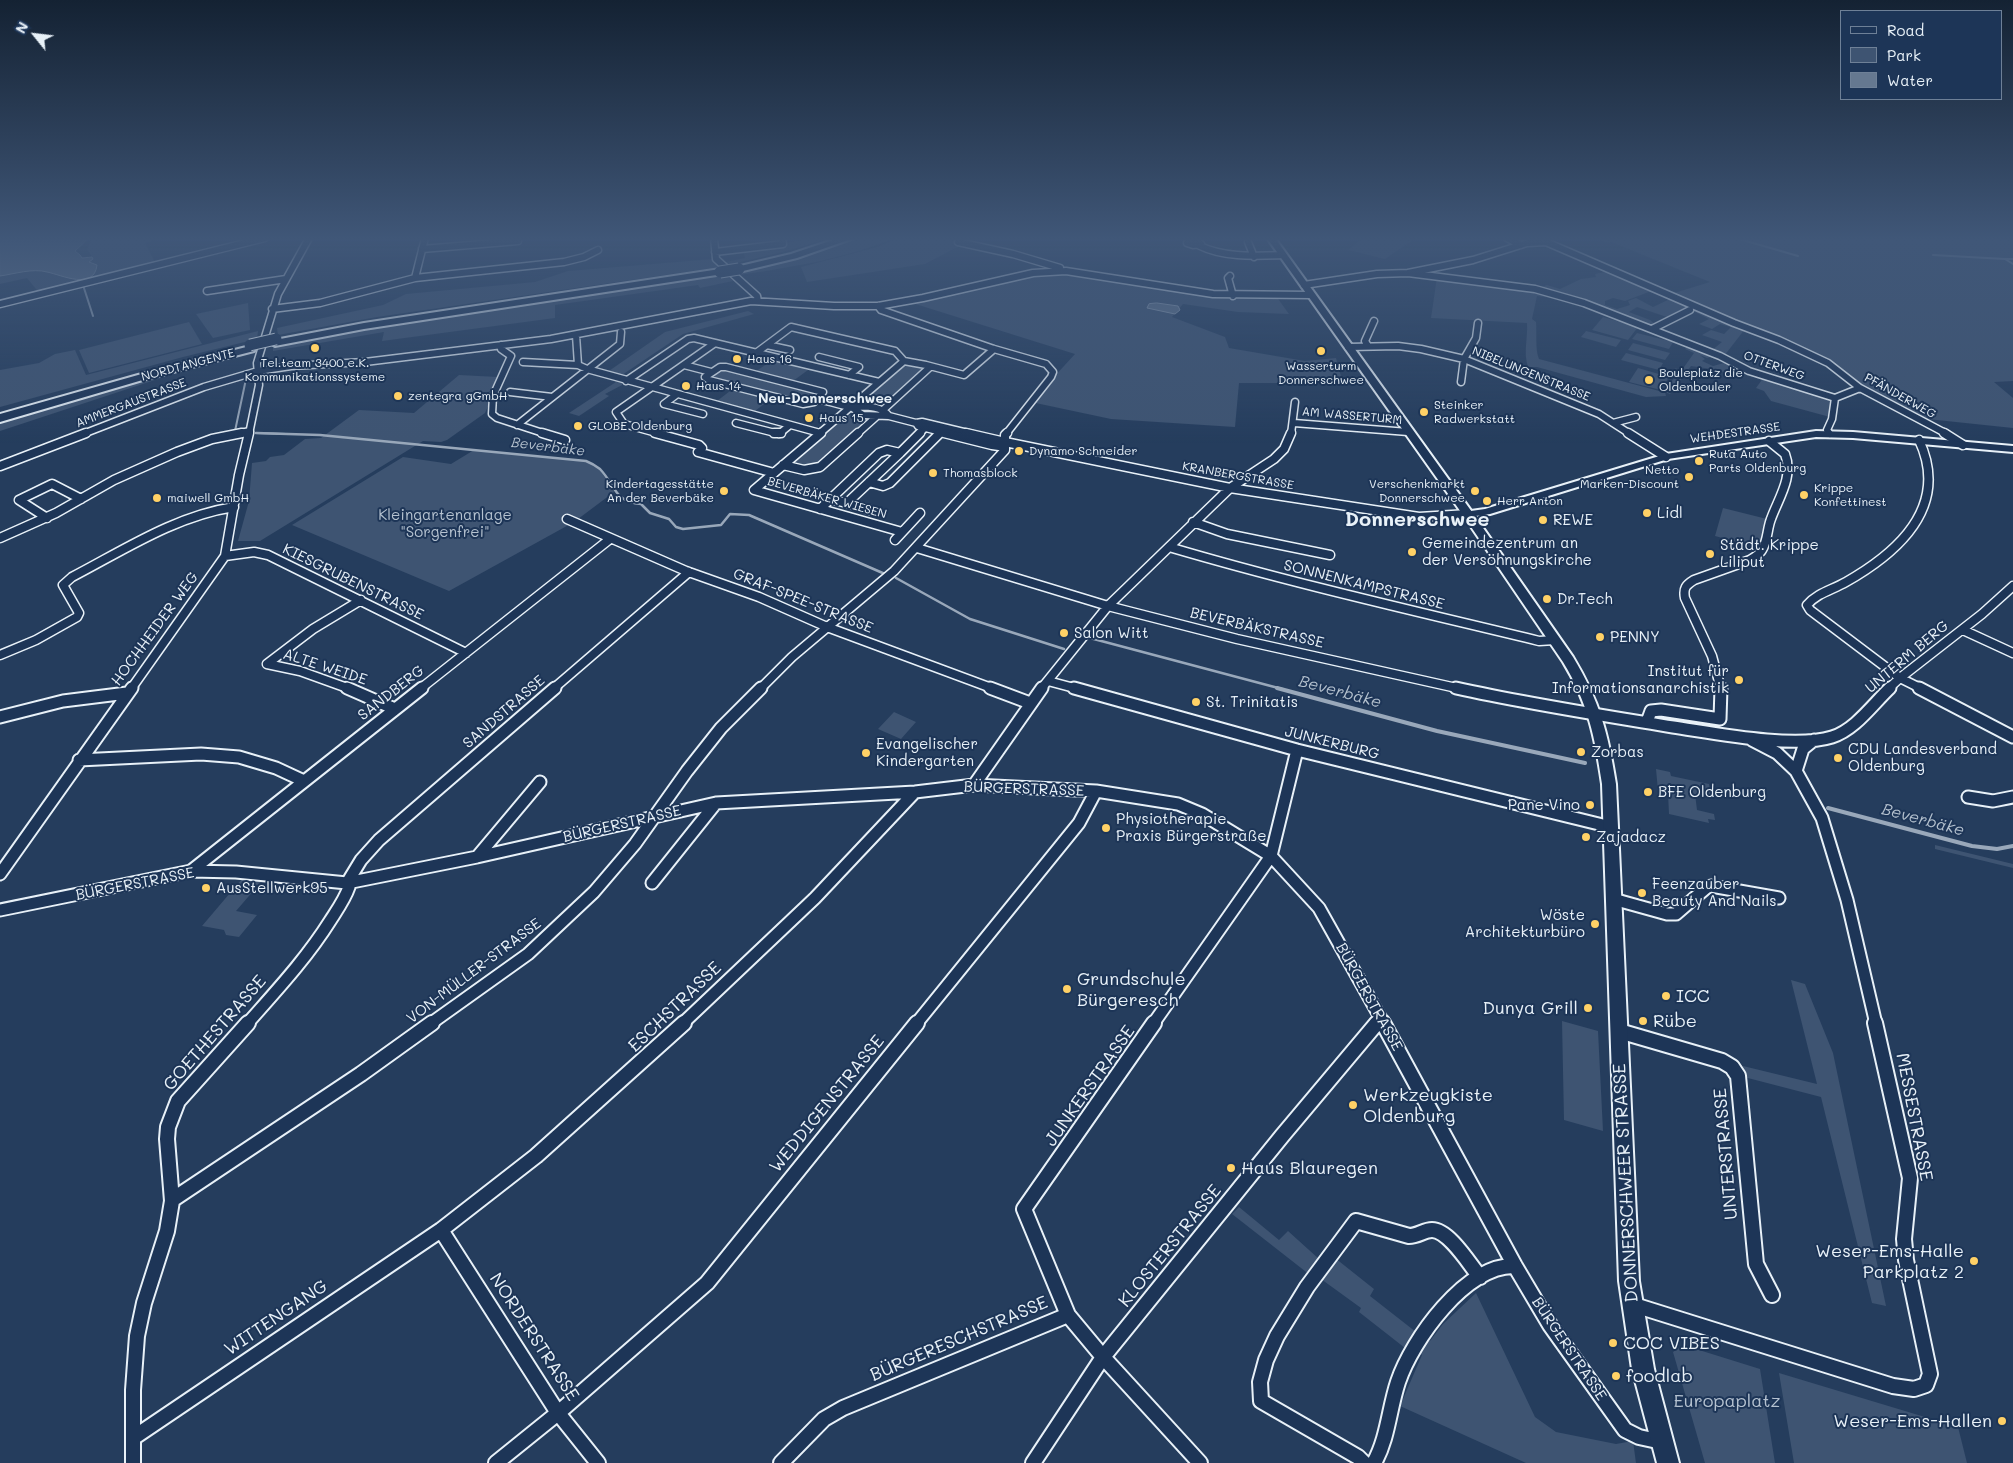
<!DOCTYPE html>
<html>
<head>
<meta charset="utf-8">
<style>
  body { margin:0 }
  #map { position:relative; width:2013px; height:1463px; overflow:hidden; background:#253d5d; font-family:Mali,sans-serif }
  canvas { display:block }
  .legend { position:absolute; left:1840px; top:10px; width:162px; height:90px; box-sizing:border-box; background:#1d3557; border:1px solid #6e8097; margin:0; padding:6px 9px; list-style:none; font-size:15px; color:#e8f1f8 }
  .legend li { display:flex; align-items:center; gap:10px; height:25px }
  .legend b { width:25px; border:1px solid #6e8097 }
  .north { position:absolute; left:10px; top:10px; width:50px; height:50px; -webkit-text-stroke:4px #1d3557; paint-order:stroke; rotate:299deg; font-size:14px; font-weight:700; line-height:20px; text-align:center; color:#e8f1f8 }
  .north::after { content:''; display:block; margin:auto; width:18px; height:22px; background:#e8f1f8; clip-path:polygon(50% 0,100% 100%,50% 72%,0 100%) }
</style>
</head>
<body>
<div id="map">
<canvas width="2013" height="1463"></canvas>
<ul class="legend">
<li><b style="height:6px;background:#1d3557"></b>Road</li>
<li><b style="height:14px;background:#3e5472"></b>Park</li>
<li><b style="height:14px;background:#657890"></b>Water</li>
</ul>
<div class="north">N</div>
</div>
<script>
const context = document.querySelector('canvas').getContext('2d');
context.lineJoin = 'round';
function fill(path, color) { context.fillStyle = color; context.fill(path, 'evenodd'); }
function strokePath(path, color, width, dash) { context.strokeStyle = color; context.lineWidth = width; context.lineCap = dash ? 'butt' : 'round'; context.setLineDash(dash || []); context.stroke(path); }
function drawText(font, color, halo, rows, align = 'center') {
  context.font = font + ' Mali,sans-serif'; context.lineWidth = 4; context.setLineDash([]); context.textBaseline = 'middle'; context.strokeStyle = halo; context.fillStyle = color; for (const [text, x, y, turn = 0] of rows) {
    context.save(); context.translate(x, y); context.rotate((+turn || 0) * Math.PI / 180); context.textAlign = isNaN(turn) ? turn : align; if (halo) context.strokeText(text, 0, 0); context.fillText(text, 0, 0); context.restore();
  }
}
fill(new Path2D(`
  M0 238H89L75 251 84 259 92 257 87 249 92 238 160 239 145 243 156 264 40 294 27 278 0 284Z
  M814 238H830L787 251 724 266 721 263 745 258 743 250Z
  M855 238H895C845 259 793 267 739 275L736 272 799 256Z
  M898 238H975L925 264 807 282 801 267 877 247Z
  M1362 238H1416L1385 259 1348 250Z
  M1595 238H2013V381L1994 382 2013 398V428L1918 418 1860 386 1829 362 1671 294 1710 282 1611 242 1608 243Z
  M713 259 720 267 377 317 278 335 277 328 383 305 406 294 535 282 568 271Z
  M1610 271 1654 290 1625 301 1613 298 1605 301V305L1617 309 1630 305 1628 301 1636 298 1653 307 1672 298 1694 307 1670 318 1637 307 1629 312 1650 320 1656 325 1651 328 1537 289 1547 285 1560 289 1581 279 1596 277 1595 274Z
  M1053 272 1183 291 1276 296 1289 314 1238 312 1183 304 1172 317 1225 337 1229 348 1305 361 1336 358 1342 380 1295 383H1239L1235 427 1111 419 1031 402 1075 354 909 302Z
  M725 274 733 281 700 288 698 285 555 305V318L382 341 384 332 273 351V348L388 325Z
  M1437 277 1552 296V298L1537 296 1532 319 1536 322C1537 333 1535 350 1539 359L1663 392 1680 371 1674 368 1682 370 1694 353 1685 349 1690 344 1717 355 1707 358 1700 355 1705 359 1702 361 1713 366 1728 362 1742 371 1734 376 1718 370 1691 366 1670 394 1665 392 1666 396 1646 397 1537 367H1528C1523 352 1528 339 1527 323L1431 318Z
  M248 303 250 330 213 338 196 314Z
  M1697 308 1745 329 1724 356 1711 351 1722 342 1702 335 1711 330 1724 334 1731 327 1720 324 1712 329 1699 324 1709 319 1693 311Z
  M748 311 754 314 683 334 619 377 606 373 665 332Z
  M1603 317 1638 327 1628 340 1592 330Z
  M189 322 202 344 89 373 79 350Z
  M258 331 257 339 183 357 0 407V370L39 363 55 354 75 350 86 375Z
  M1586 331 1621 340 1616 347 1581 337Z
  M1637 333 1673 342 1669 349 1632 339Z
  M1633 343 1670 353 1665 360 1628 350Z
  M1626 353 1663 363 1659 370 1621 360Z
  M771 361 787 365 790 363H794L792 366 808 370 793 381 755 372Z
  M906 363 924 368V370L886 404 879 406 865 403 864 398Z
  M722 368 816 391 819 396 807 402 712 379 709 375Z
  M1638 368 1669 377 1661 390 1629 382Z
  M175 372 176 373 0 431V424L93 393Z
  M459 375 498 377 494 388 479 399 490 402 485 413 447 440 441 442 423 441 260 541H238L249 501 252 463 266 461 270 457 284 455 305 439 321 438 359 410 414 413Z
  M1764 377 1833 398 1830 417 1771 401 1764 391 1756 388Z
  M616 382 622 383V385L605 394 609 396 579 416 569 413Z
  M734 388 772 398 755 411 738 406 735 408 731 407 734 405 717 401Z
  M856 414 866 417 867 422 815 468 795 464V460L844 416Z
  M474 450 585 461 599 468 614 492 574 522 449 591 292 525 403 457 451 464Z
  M1723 508 1771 520 1764 549 1715 536Z
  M894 712 916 722 901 739 878 729Z
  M1656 769 1670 772 1671 776 1709 784 1711 798 1695 794 1697 810 1714 814 1715 820 1708 819 1709 823 1669 814 1668 793 1658 791Z
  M1935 845 2013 864V868L1935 849Z
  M247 873 267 875 236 911 257 915 239 937 226 935 224 930 202 926Z
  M1791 980 1805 984 1833 1053 1886 1306 1872 1303 1821 1097 1744 1077 1743 1066 1817 1084Z
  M1562 1021 1598 1031 1603 1131 1564 1120Z
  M1239 1207 1279 1240 1288 1231 1319 1259 1310 1275 1232 1214Z
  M1335 1258 1374 1289 1370 1296 1416 1332 1405 1348 1359 1312 1361 1308 1321 1279Z
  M1476 1293 1535 1417 1556 1432 1616 1444 1633 1441 1636 1463H1526L1400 1406 1422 1355 1417 1350 1425 1338 1430 1341 1443 1324Z
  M1683 1345 1760 1369 1775 1463H1705L1673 1352Z
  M1779 1373 1958 1427 1967 1463H1794Z`), '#3e5472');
const water = new Path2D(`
  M0 238H89L75 251 80 255 82 258 92 257 93 259 89 262 97 265C94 291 62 275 47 272 33 268 14 274 0 276Z
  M1157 303 1178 306 1180 310 1175 314 1147 308 1149 304Z`);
fill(water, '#657890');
strokePath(water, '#99a8ba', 1);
strokePath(new Path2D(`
  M1736 238 1798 256
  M1933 255 2005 259
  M2013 259H2005L2013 264
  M83 285 93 316
  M235 431 246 379
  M256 433 286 434`), '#99a8ba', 2);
strokePath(new Path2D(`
  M256 433 320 435 586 461C591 463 596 466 600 469 616 486 614 502 641 504L650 513 669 519 676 527 683 529 721 525 730 514 749 515 885 574
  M896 578 970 619 1064 649
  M1090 638 1282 689`), '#99a8ba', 2.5);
strokePath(new Path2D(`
  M1277 688 1437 731 1585 763
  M1828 808 1972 846 1997 849 2013 846`), '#99a8ba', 4);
const minorFar3 = new Path2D(`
  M714 238 716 259 757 296 758 301
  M1507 238 1521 245
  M1190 240H1196L1201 244 1193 245 1187 243Z
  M958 242 1013 254 1060 268
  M1248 242 1254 257
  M1198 245C1224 258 1255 256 1283 255
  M422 249 518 241
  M715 252 783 244 782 238
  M1408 273 1473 260 1527 243 1546 242 1734 323 1779 340 1828 363 1860 388 1947 434
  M1230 276 1228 278 1233 296
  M415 278 425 238
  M1304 285 1377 274 1408 273 1535 289 1584 303 1720 356 1749 371 1835 398
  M207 291 286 279
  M0 304 265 238
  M878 306 881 310 994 349 1046 364 1053 372 1051 377 1006 434
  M272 309 320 303 415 278 564 262 584 257 598 250
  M1652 329 1690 310
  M576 335 578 365 587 369 820 433
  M715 343 879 382
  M501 345V349L511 356 493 396 492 414 497 418 546 434
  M767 345 790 350
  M1368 346 1365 341 1374 321
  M1348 347 1398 346 1421 349 1464 359 1599 414 1630 434
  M756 353 791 327 895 351 904 361
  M819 357 859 367 849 375
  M904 361 926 365 964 375 994 349
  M523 362 578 365
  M684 365 711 372
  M720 367H726L823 392 814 402 803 404 709 380 705 377Z
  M626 381 688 339 694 338 715 343 616 412 624 424 660 434
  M1461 382 1464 359 1476 338 1478 323
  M510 392 552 397
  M676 395 664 404 703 414
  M818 399C827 401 837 404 846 406 861 408 878 403 889 416L863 415 851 407
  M883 410 930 367
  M889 416 916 423
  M736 423 779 434
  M916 423 918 426 949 434
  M916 423 922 422 972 434
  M1294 423 1408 432
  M1613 423 1636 417
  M517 425 620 344 621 332
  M83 434 204 387 258 371 291 366 365 362 551 339 751 301 834 306H878L923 298 1033 273 1066 271 1213 294 1311 295
  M236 434 250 431
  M249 434 259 385 257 363 278 294 309 238
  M779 434 790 425
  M819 434 904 361
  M857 434 876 417
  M919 434 925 428
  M939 434 941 432
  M1291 434 1295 402
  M1830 434 1827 430 1832 419 1835 398 1860 388`);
const minorFar2 = new Path2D(`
  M542 433 565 440
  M655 433 699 445 702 448 698 452 774 473
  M774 433H781
  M821 433 754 490 902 532
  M944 433 992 445 999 446 1005 442 966 433
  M1628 433 1666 457
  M1944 433 1963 445
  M1919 440C1950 506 1899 552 1846 582 1832 590 1817 593 1807 605L1810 610 1900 678 1922 689
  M1005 442 1230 488 1419 517 1468 514
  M783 465 804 470 820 467 858 433
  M0 466 86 433
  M869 482 883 486 890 483 940 433
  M831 499 847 503 900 453
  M847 503 870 510
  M820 509 879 453 887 450 900 453 920 433
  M47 518 19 500 52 484 81 499
  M567 519 686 571 759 597 827 627 994 689
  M1193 522 1227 534 1330 555
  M0 538 56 513 114 480 177 452 212 439 242 433
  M895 540 920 513
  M1169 547C1291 583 1415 611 1539 641L1555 640
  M917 548 1108 606 1237 639 1461 689
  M225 556 254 552 268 555 466 653
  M1963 630 2013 653
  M0 655 36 640 77 617 79 613 63 585 72 577C124 550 175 516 234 507
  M267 664 300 671 350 689
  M267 664 313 629 361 600
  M1048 681 1078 689
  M131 689 225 556 239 475 249 433
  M420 689 610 539
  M553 689 689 572
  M760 689 792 657 894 571 1005 450V435L1007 433
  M1041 689 1108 606 1230 488 1274 459 1284 449 1291 433
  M1721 689 1712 656 1685 598C1683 588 1686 585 1694 580L1750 560C1755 557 1760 554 1762 550 1768 540 1767 529 1771 519 1778 499 1794 477 1785 454L1769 441
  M1888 689 1900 678 1982 614 2013 586`);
const minorFar1 = new Path2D(`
  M347 688 395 709
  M990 688 1030 703
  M1074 688 1297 750 1611 827
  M1456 688C1528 704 1600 715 1673 727 1714 733 1794 749 1832 737 1855 730 1873 704 1890 688
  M1919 688 2013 737
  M0 717 63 701 127 693
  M1720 719 1721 688
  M1647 722 1651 711 1661 710 1720 719
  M1752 740 1777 753 1796 771 1822 818 1847 900 1876 1024
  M79 760 201 754 239 757 276 768 304 781
  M1796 771 1803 749 1814 740
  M974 785 1042 688
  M1968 797 1993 801 2013 797
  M477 857 540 782
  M191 871 422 688
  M0 874 132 688
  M652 883 716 803
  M1613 899 1667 914H1676L1706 888 1711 886 1779 898
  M0 910 191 871 236 872 347 883 477 857 716 803 915 792 974 785 1096 791 1178 804 1202 814 1271 856 1319 908 1384 1024
  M247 1024C276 991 306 959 330 921 337 910 345 899 349 887L347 883 361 860 379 840 555 688
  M430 1024 528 954 594 892 635 844 687 771 721 728 761 688
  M682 1024 815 898 915 792
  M916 1024 1079 823 1096 791
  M1153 1024 1271 856 1297 750
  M1375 1024 1380 1019`);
const minor = new Path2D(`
  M1383 1023 1515 1266 1550 1325 1625 1430 1639 1437 1662 1442
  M1619 1031 1722 1061 1732 1067 1738 1076 1756 1264 1772 1295
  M172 1200 361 1074 432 1023
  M441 1230 558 1413 598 1463
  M1631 1304 1893 1386 1914 1389 1926 1385 1930 1374 1906 1260 1904 1239 1910 1178 1875 1023
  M1068 1315 1024 1209 1154 1023
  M133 1438 441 1230 536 1156 684 1023
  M133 1463V1390L137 1336 144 1303 167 1231 172 1201 167 1139 168 1127 178 1101 248 1023
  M496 1463 558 1413 707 1283 917 1023
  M781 1463 824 1419 843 1408 1068 1315 1103 1357 1200 1463
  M1033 1463 1103 1357 1282 1136 1377 1023
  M1364 1463 1358 1457 1261 1401 1260 1382 1266 1360 1277 1336 1307 1287 1356 1221 1409 1236C1418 1236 1424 1230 1432 1230 1449 1230 1470 1265 1480 1277
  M1374 1463C1388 1438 1389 1409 1398 1382 1412 1340 1466 1264 1515 1266`);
const tertiary = new Path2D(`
  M1816 431 1853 432 2013 446V452L1853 438 1816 437 1668 459 1490 514 1468 517 1463 514 1464 512 1485 509 1666 454Z`);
const secondary = new Path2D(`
  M1267 238H1275L1472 512 1573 657C1600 702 1608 733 1616 784L1639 1281 1654 1369 1679 1463H1657L1632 1369 1619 1281 1602 784C1595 737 1588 703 1563 662L1463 515Z`);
const trunk = new Path2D(`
  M839 238H854L797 258 739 272 734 269 736 267 791 254Z
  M720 269 723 270V274L364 329 275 346 270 343 275 340 364 323Z
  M250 346 255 349 254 351 146 379 0 422V414L138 375Z`);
strokePath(minorFar3, '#e8f1f8', 9);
strokePath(minorFar2, '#e8f1f8', 11);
strokePath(minorFar1, '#e8f1f8', 15);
strokePath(minor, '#e8f1f8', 18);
strokePath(tertiary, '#e8f1f8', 4);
strokePath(secondary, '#e8f1f8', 4);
strokePath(trunk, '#e8f1f8', 4);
strokePath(minorFar3, '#1d3557', 6);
strokePath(minorFar2, '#1d3557', 8);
strokePath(minorFar1, '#1d3557', 11);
strokePath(minor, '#1d3557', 14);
fill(tertiary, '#1d3557');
fill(secondary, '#1d3557');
fill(trunk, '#1d3557');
const trunkBridge = new Path2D(`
  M720 272 739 269
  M250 345 276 339`);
strokePath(trunkBridge, '#e8f1f8', 13, []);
strokePath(trunkBridge, '#1d3557', 11);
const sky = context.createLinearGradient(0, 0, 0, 443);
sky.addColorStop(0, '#142233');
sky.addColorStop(0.54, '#405778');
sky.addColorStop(1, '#40577800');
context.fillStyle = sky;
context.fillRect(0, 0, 2013, 443);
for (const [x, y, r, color] of [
  [315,348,5,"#ffd166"],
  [1321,351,5,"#ffd166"],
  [737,359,5,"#ffd166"],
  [1649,380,5,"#ffd166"],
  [686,386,5,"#ffd166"],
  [398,396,5,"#ffd166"],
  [1424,412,5,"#ffd166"],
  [809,418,5,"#ffd166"],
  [578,426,5,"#ffd166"],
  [1019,451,5,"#ffd166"],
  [1699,461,5,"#ffd166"],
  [933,473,5,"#ffd166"],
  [1689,477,5,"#ffd166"],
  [724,491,5,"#ffd166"],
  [1475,491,5,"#ffd166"],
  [1804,495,5,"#ffd166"],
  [157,498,5,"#ffd166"],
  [1487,501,5,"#ffd166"],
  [1647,513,5,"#ffd166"],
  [1543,520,5,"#ffd166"],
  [1412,552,5,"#ffd166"],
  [1710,554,5,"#ffd166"],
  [1547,599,5,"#ffd166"],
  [1064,633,5,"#ffd166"],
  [1600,637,5,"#ffd166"],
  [1739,680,5,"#ffd166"],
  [1196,702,5,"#ffd166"],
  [1581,752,5,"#ffd166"],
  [866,753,5,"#ffd166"],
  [1838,758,5,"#ffd166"],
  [1648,792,5,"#ffd166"],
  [1590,805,5,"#ffd166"],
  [1106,828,5,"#ffd166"],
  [1586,837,5,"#ffd166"],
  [206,888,5,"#ffd166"],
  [1642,893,5,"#ffd166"],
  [1595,924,5,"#ffd166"],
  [1067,989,5,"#ffd166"],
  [1666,996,5,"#ffd166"],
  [1588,1008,5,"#ffd166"],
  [1643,1021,5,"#ffd166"],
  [1353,1105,5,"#ffd166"],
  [1231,1168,5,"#ffd166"],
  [1974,1261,5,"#ffd166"],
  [1613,1343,5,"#ffd166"],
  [1616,1376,5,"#ffd166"],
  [2002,1421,5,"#ffd166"]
]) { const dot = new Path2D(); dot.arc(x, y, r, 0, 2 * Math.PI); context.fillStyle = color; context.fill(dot); strokePath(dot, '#1d3557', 2); }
drawText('12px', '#e8f1f8', '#1d3557', [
  ["Haus 16",747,359],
  ["Tel.team 3400 e.K.",315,363,"center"],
  ["Kommunikationssysteme",315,377,"center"],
  ["Wasserturm",1321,366,"center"],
  ["Donnerschwee",1321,380,"center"],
  ["Bouleplatz die",1659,373],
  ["Oldenbouler",1659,387],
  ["Haus 14",696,386],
  ["zentegra gGmbH",408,396],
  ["Steinker",1434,405],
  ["Radwerkstatt",1434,419],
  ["Haus 15",819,418],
  ["GLOBE Oldenburg",588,426],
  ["Dynamo Schneider",1029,451],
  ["Ruta Auto",1709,454],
  ["Parts Oldenburg",1709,468],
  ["Netto",1679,470,"right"],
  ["Marken-Discount",1679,484,"right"],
  ["Thomasblock",943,473],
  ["Kindertagesstätte",714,484,"right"],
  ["An der Beverbäke",714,498,"right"],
  ["Verschenkmarkt",1465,484,"right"],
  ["Donnerschwee",1465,498,"right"],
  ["Krippe",1814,488],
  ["Konfettinest",1814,502],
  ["maiwell GmbH",167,498],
  ["Herr Anton",1497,501]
], 'left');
drawText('12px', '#e8f1f8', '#1d3557', [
  ["NORDTANGENTE",188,365,-15],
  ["OTTERWEG",1774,366,20],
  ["NIBELUNGENSTRASSE",1531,374,22],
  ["PFÄNDERWEG",1900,396,29],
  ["AMMERGAUSTRASSE",131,403,-21],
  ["AM WASSERTURM",1352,416,5],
  ["WEHDESTRASSE",1735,433,-8],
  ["KRANBERGSTRASSE",1238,476,10],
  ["BEVERBÄKER WIESEN",827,498,16]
]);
drawText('bold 14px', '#e8f1f8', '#1d3557', [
  ["Neu-Donnerschwee",825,399]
]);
drawText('italic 14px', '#b4c1ce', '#1d3557', [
  ["Beverbäke",548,447,7]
]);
drawText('15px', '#e8f1f8', '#1d3557', [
  ["Lidl",1657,513],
  ["REWE",1553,520],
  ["Gemeindezentrum an",1422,543],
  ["der Versöhnungskirche",1422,560],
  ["Städt. Krippe",1720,545],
  ["Liliput",1720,562],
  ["Dr.Tech",1557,599],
  ["Salon Witt",1074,633],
  ["PENNY",1610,637],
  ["Institut für",1729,671,"right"],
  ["Informationsanarchistik",1729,688,"right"],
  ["St. Trinitatis",1206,702],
  ["Evangelischer",876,744],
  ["Kindergarten",876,761],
  ["CDU Landesverband",1848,749],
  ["Oldenburg",1848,766],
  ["Zorbas",1591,752],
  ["BFE Oldenburg",1658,792],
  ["Pane Vino",1580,805,"right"],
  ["Physiotherapie",1116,819],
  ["Praxis Bürgerstraße",1116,836],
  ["Zajadacz",1596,837],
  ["Feenzauber",1652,884],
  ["Beauty And Nails",1652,901],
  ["AusStellwerk95",216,888],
  ["Wöste",1585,915,"right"],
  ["Architekturbüro",1585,932,"right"]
], 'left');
drawText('15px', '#b5c2d0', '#1d3557', [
  ["Kleingartenanlage",445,515],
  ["\"Sorgenfrei\"",445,532]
]);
drawText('15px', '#e8f1f8', '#1d3557', [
  ["KIESGRUBENSTRASSE",353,582,26],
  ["SONNENKAMPSTRASSE",1364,585,14],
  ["GRAF-SPEE-STRASSE",803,601,22],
  ["BEVERBÄKSTRASSE",1257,628,13],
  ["HOCHHEIDER WEG",155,629,-54],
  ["UNTERM BERG",1907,657,-40],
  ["ALTE WEIDE",325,667,18],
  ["SANDBERG",391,693,-38],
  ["SANDSTRASSE",504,712,-41],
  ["JUNKERBURG",1332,743,14],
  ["BÜRGERSTRASSE",1024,789,2],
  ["BÜRGERSTRASSE",622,824,-13],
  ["BÜRGERSTRASSE",135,884,-11],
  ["VON-MÜLLER-STRASSE",474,971,-37],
  ["BÜRGERSTRASSE",1369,997,61],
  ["BÜRGERSTRASSE",1569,1349,56]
]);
drawText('italic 16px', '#b4c1ce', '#1d3557', [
  ["Beverbäke",1340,692,15],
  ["Beverbäke",1923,820,15]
]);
drawText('18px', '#e8f1f8', '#1d3557', [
  ["Grundschule",1077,979],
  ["Bürgeresch",1077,1000],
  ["ICC",1676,996],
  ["Dunya Grill",1578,1008,"right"],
  ["Rübe",1653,1021],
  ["Werkzeugkiste",1363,1095],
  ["Oldenburg",1363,1116],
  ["Haus Blauregen",1241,1168],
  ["Weser-Ems-Halle",1964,1251,"right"],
  ["Parkplatz 2",1964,1272,"right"],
  ["COC VIBES",1623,1343],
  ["foodlab",1626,1376],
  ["Weser-Ems-Hallen",1992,1421,"right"]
], 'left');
drawText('18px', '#e8f1f8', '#1d3557', [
  ["ESCHSTRASSE",675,1007,-44],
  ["GOETHESTRASSE",215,1033,-49],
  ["JUNKERSTRASSE",1090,1086,-55],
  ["WEDDIGENSTRASSE",827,1104,-51],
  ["MESSESTRASSE",1914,1117,79],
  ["UNTERSTRASSE",1726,1154,-95],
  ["DONNERSCHWEER STRASSE",1626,1183,-93],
  ["KLOSTERSTRASSE",1170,1246,-51],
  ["WITTENGANG",276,1318,-34],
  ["NORDERSTRASSE",534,1337,57],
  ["BÜRGERESCHSTRASSE",959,1339,-23]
]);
drawText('18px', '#b5c2d0', '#1d3557', [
  ["Europaplatz",1727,1401]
]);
drawText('bold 20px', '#e8f1f8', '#1d3557', [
  ["Donnerschwee",1417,520]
]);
</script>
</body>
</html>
